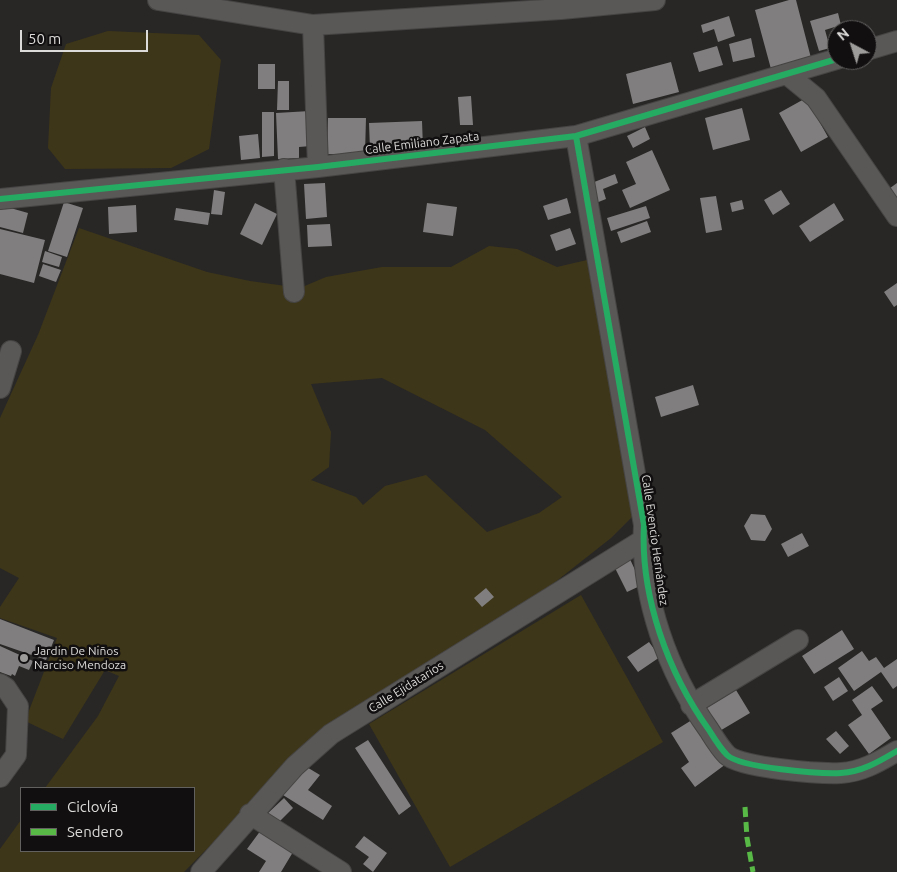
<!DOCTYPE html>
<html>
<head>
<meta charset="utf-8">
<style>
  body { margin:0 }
  #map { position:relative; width:897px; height:872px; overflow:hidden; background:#282726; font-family:Ubuntu,sans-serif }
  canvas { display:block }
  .legend { position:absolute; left:20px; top:787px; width:175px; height:65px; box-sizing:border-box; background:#110f0f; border:1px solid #636160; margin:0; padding:6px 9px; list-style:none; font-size:15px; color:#dddbda }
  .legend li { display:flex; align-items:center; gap:10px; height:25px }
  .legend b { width:25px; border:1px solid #636160 }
  .north { position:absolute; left:827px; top:20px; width:50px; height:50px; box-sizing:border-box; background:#110f0f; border:1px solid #636160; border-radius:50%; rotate:320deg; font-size:14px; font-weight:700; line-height:20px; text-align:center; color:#dddbda }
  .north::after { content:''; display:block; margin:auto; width:18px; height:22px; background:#9e9c9b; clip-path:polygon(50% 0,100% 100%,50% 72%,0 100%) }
  .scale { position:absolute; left:20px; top:30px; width:128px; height:22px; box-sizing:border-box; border:2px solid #dddbda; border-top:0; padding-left:6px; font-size:15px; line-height:18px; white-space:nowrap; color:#dddbda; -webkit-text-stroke:4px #110f0f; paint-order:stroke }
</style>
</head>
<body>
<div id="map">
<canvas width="897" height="872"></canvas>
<ul class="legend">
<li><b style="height:6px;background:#26ab63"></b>Ciclovía</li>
<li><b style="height:6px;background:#58b947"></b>Sendero</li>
</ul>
<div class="north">N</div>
<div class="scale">50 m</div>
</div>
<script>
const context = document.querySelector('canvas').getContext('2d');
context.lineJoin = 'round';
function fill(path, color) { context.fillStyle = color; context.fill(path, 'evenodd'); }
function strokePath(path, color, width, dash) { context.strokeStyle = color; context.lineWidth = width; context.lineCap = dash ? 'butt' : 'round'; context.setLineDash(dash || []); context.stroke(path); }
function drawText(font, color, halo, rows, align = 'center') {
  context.font = font + ' Ubuntu,sans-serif'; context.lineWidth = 5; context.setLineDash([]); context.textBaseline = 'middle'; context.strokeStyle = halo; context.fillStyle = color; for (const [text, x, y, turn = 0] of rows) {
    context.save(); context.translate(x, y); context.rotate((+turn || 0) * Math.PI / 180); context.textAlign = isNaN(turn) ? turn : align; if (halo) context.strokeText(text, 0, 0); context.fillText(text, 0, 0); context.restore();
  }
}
fill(new Path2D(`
  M108 31 199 35 221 60 209 149 171 168 65 169 48 148 51 88 66 44Z
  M79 228 207 272 250 281 300 288 326 277 382 267H451L489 246 517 249 557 267 587 260 633 516 611 538 540 594 321 733 184 872H0V849L21 820V851H194V788H45L98 716 119 676 105 670 63 739 25 721 57 638 0 618V607L19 578 0 568V418L38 335ZM382 378 485 430 562 497 539 513 487 532 426 475 385 486 363 505 356 497 311 480 329 467 331 432 311 384Z
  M581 595 663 742 450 867 369 724Z`), '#3e3618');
fill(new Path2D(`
  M789 0H796L811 58 771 69 755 10Z
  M838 13 841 25 825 30 830 48 819 51 810 21Z
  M729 16 735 36 718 42 714 29 703 33 701 25Z
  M751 38 755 57 733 62 729 44Z
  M717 46 723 65 699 72 693 53Z
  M671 62 679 92 633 104 626 74Z
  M258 64H275V89H258Z
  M278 81H289V110H277Z
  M471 96 473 125H460L458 97Z
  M806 98 828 137 801 152 779 113Z
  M742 108 750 140 713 150 705 118Z
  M310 111 311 146 299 147V158L278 159 276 113Z
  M262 112H274V156L262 157Z
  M328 118H366L365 154H327Z
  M422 121 423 148 370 150 369 123Z
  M645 127 650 139 633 148 627 136Z
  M258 134 260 158 241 160 239 136Z
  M652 150 670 190 630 208 622 190 636 184 626 162Z
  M615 174 618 183 603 189 606 199 596 203 589 184Z
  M325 183 327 217 306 219 304 184Z
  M897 183V205L886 191Z
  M214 190 225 192 222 215 211 214Z
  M781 190 790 204 773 215 764 200Z
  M716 196 722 230 706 233 700 198Z
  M567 198 571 213 548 220 543 206Z
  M742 200 744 209 732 212 730 203Z
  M64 202 83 208 67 257 48 251Z
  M255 203 277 214 262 245 240 234Z
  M427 203 457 207 453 236 423 232Z
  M834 203 844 220 810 242 799 226Z
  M0 205 28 213 23 233 0 227Z
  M136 205 137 232 109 234 108 207Z
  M646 206 650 218 611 231 607 218Z
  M176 208 210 213 208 225 174 220Z
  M647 221 651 232 621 243 617 232Z
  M330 224 332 246 308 247 307 225Z
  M570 228 576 244 556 251 550 235Z
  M0 229 45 240 34 283 0 274Z
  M45 251 62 257 59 267 42 262Z
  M43 264 61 270 56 282 39 276Z
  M897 283V305L894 307 884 292Z
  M693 385 699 405 661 417 655 397Z
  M751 514 765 515 772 529 765 541 751 540 744 526Z
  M802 533 809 546 788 557 781 544Z
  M629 557 642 585 627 592 613 564Z
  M486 588 494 597 482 607 474 598Z
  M0 619 54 640 46 660 0 644Z
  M842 630 854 649 814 674 802 656Z
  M649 642 660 657 638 672 627 657Z
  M0 646 33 661 29 670 19 666 15 676 12 674 11 676 0 672Z
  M862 651 869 661 876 657 884 668 897 659V686L893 689 881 672 854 691 838 668Z
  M839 677 848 691 833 701 824 687Z
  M872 686 883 701 871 709 891 738 869 754 848 725 862 715 852 700Z
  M736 690 750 713 718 732 705 709Z
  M695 718 726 764 695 787 681 768 689 762 671 733Z
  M836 731 849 746 840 754 826 739Z
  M368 740 411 806 399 815 355 748Z
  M305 766 320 775 308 790 332 806 323 820 283 795Z
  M284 798 293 808 277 824 267 814Z
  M261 830 293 852 281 872H259L266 861 247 849Z
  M364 836 387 853 373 872 363 864 369 857 355 847Z`), '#807e7e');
const street = new Path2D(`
  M158 0 313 25 561 9 655 0
  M313 25 318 167
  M867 50 897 41
  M788 75 816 98 897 216
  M576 136 644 525C640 596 668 673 709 730 714 738 720 748 727 755 740 768 821 774 841 773 862 772 880 761 897 751
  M284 169 294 292
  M0 199 318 167 576 136 837 59
  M0 388 11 351
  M0 684 6 688 18 706 16 755 0 777
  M691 705 798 640
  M250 814 341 872
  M201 872 295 766 331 734 643 540`);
strokePath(street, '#464443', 22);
strokePath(street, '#595857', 20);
strokePath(new Path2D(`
  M745 807 747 838 753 872`), '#58b947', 5, [10, 5]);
strokePath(new Path2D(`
  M576 136 644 525C640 596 668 673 709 730 714 738 720 748 727 755 740 768 821 774 841 773 862 772 880 761 897 751
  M0 199 318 167 576 136 837 59`), '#26ab63', 6);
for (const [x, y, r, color] of [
  [24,658,5,"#9e9c9b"]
]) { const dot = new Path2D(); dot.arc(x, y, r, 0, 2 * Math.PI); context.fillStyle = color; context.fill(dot); strokePath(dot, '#110f0f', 2); }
drawText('12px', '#dddbda', '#110f0f', [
  ["Calle Emiliano Zapata",422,143,-7],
  ["Calle Evencio Hernández",655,540,82],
  ["Calle Ejidatarios",406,687,-32]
]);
drawText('12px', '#dddbda', '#110f0f', [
  ["Jardin De Niños",34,651],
  ["Narciso Mendoza",34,665]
], 'left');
</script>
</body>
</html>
